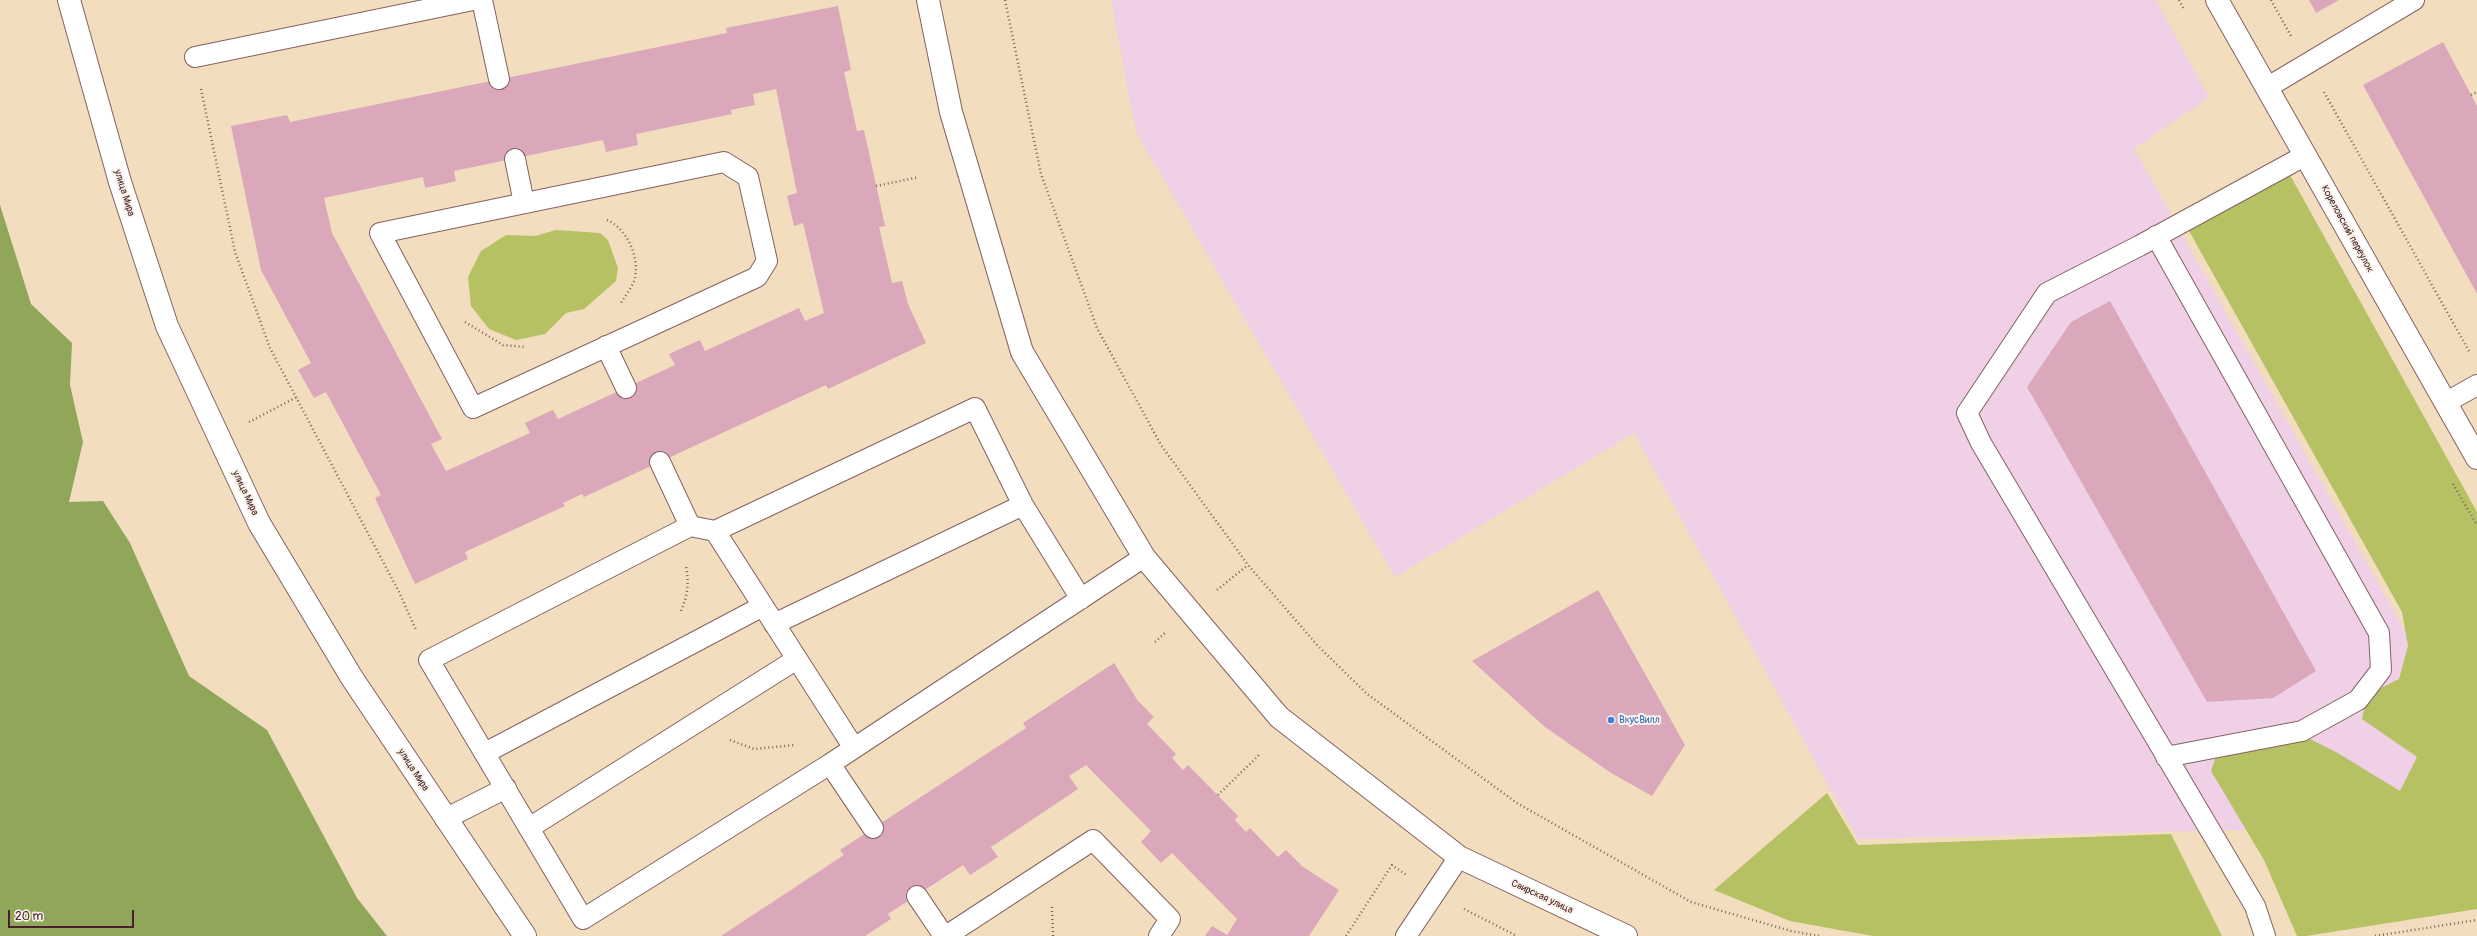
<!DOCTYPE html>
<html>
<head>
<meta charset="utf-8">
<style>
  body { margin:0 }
  #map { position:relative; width:2477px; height:936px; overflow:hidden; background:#f2ddbf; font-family:Pangolin,sans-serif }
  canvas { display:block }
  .scale { position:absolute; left:8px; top:910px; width:126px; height:18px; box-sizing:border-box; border:2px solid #4a1f2b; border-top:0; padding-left:5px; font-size:12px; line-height:14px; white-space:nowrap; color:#4a1f2b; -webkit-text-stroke:3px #f7f3e8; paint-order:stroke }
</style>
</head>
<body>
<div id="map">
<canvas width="2477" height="936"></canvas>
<div class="scale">20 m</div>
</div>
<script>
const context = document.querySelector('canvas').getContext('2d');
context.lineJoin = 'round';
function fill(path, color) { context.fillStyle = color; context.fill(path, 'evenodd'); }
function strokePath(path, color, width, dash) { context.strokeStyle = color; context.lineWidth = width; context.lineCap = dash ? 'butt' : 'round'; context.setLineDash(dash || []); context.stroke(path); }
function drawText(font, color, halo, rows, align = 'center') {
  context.font = font + ' Pangolin,sans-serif'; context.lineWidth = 4; context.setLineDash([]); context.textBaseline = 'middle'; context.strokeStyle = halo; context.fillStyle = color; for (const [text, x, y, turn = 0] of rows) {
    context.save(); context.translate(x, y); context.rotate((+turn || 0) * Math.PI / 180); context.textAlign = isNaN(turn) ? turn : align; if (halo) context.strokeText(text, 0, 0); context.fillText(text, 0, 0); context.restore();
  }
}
fill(new Path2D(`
  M1111 0H2156L2209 97 2134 149 2458 725 2405 826 1858 839 1634 433 1395 577 1136 132Z`), '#efd0e7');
fill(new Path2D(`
  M2290 175 2477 512V909L2306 936H2297L2264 860 2211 771 2220 744 2308 738 2336 752 2400 791 2417 757 2362 719 2367 695 2399 679 2408 646 2402 612 2188 229Z
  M556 230 600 233 608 240 618 268 616 281 584 309 566 313 545 334 516 340 489 329 471 306 468 277 481 251 506 235 535 236Z
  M1827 793 1858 845 2171 834 2222 936H1873L1790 921 1714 890Z`), '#b5c163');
fill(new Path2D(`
  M0 205 31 304 72 343 70 385 83 442 69 502 103 501 130 543 189 676 267 730 357 898 387 936H0Z`), '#90a759');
fill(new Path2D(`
  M2309 0H2339L2316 13Z
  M838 6 851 70 844 72 857 131 864 130 885 226 879 227 892 283 902 281 908 304 926 343 828 389 826 385 584 497 582 494 563 503 565 506 465 552 468 559 415 584 375 498 381 495 326 392 314 398 298 370 311 363 261 270 231 126 287 115 290 122 727 33 726 28ZM776 89 797 193 787 196 794 226 803 223 824 313 805 321 799 308 705 351 700 340 669 354 675 365 558 419 553 410 546 413 525 423 530 433 446 471 431 444 442 439 332 233 324 198 423 177 425 188 448 183 456 181 454 171 603 140 606 152 638 145 636 134 732 114 731 110 755 105 753 94Z
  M2443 42 2477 106V294L2363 85Z
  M2110 301 2316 671 2273 698 2207 702 2027 387 2071 322Z
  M1598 590 1685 745 1652 796 1611 773 1545 727 1472 661Z
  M1114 663 1138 701 1154 717 1147 724 1176 754 1172 758 1183 770 1188 765 1238 816 1235 820 1246 832 1250 828 1278 857 1286 850 1303 867 1339 890 1309 936H1205L1212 926 1227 935 1237 919 1172 853 1161 863 1141 842 1151 831 1086 765 1069 776 1078 789 991 847 998 857 970 875 963 865 888 914 891 919 865 936H721L844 855 840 850 1026 728 1023 723Z`), '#daa8ba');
const service = new Path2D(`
  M482 0 499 79
  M195 57 473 0
  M2268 87 2414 0
  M515 159 524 203
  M724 162 748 177 767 261 757 277 473 408 380 233Z
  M2156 236 2379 633 2381 670 2358 700 2302 731 2166 757
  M606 346 626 388
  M2445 403 2477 385
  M660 462 690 526
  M715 531 854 748
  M1081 599 1023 505 975 408 715 531 690 526 429 660 583 919 830 764 1144 557
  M774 624 1023 505
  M485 753 763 606
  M830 764 873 828
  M445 819 506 788
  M529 828 797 659
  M917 896 944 936
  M946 936 1093 840 1170 919 1159 936
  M1406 936 1459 857
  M2265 936 2255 906 1981 443 1967 413 2047 293 2139 246 2306 155`);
const minor = new Path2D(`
  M69 0 120 182 167 326 259 523 352 678 525 936
  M928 0 951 112 1022 352 1144 557 1279 717 1459 857 1626 936
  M2217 0 2477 458`);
strokePath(service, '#85625f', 22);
strokePath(minor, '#85625f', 24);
strokePath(new Path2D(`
  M1005 0 1041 174 1097 328 1161 445 1248 565 1318 646 1367 694 1517 803 1691 902 1791 931 1819 936
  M2179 0 2183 8
  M2271 0 2291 36
  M201 89 235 252 270 348 399 592 416 630
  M2324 92 2470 353
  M2471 95 2477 92
  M876 186 919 177
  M607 220C628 229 641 260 634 281 631 289 625 296 621 303
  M465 322 503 345 525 347
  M249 422 297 397
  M2453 484 2477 525
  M1217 590 1248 565
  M681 611C688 595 689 583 686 566
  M1155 642 1165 633
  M730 740 754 749 795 745
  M1218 795 1259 755
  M1052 907 1053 936
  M1464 909 1517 936
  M1346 936 1392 865 1408 876
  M2375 936 2477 920`), '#85625f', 2.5, [1, 3]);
strokePath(service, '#fff', 20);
strokePath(minor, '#fff', 22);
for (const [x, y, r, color] of [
  [1611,720,4,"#3f7fe0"]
]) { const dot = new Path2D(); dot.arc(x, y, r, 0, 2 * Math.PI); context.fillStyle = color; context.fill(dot); strokePath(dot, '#f7f3e8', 1.5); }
drawText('10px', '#4a1f2b', '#f7f3e8', [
  ["улица Мира",124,193,73],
  ["Кореловский переулок",2347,229,61],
  ["улица Мира",245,493,65],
  ["улица Мира",413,770,57],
  ["Свирская улица",1542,897,25]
]);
drawText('10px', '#366cbe', '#f7f3e8', [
  ["ВкусВилл",1619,720]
], 'left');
</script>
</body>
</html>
